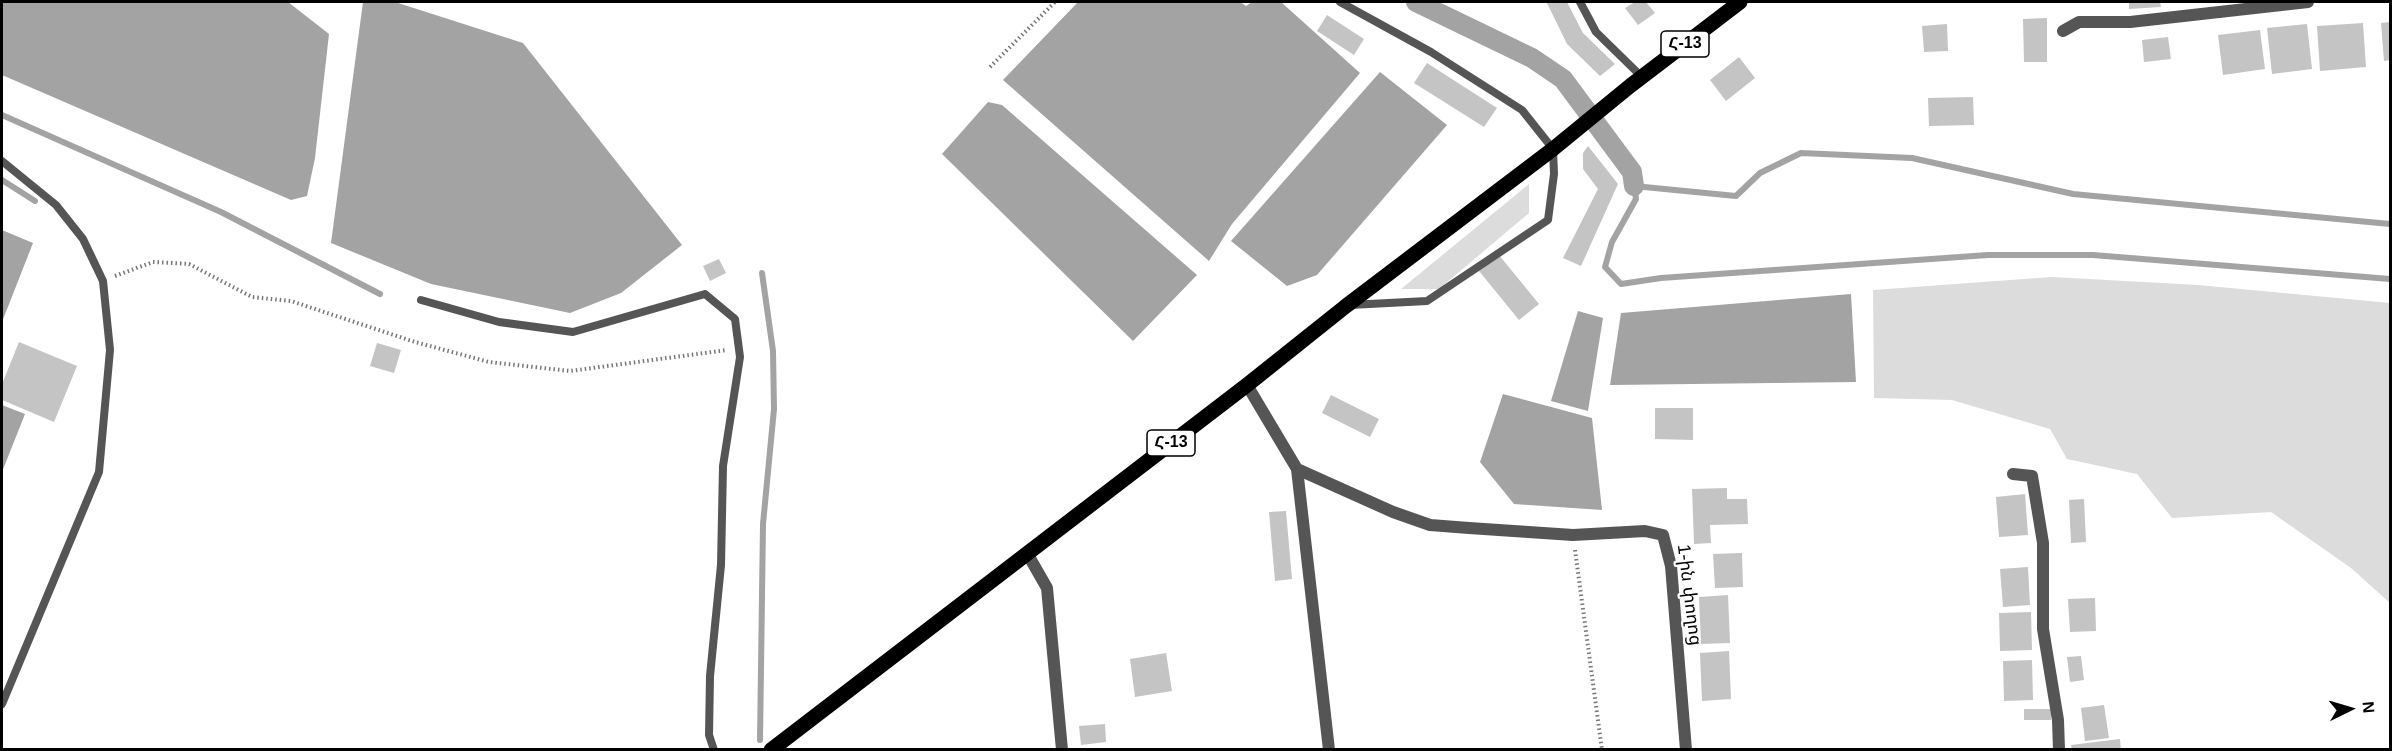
<!DOCTYPE html>
<html>
<head>
<meta charset="utf-8">
<style>
  body { margin:0 }
  #map { position:relative; width:2392px; height:751px; overflow:hidden; background:#fff; font-family:Helvetica,sans-serif }
  canvas { display:block }
  .frame { position:absolute; inset:0; border:3px solid #000; pointer-events:none }
  .north { position:absolute; left:2320px; top:679px; width:60px; height:60px; -webkit-text-stroke:4px #fff; paint-order:stroke; rotate:85deg; font-size:16px; font-weight:700; line-height:24px; text-align:center; color:#000 }
  .north::after { content:''; display:block; margin:auto; width:21px; height:27px; background:#000; clip-path:polygon(50% 0,100% 100%,50% 72%,0 100%) }
</style>
</head>
<body>
<div id="map">
<canvas width="2392" height="751"></canvas>
<div class="frame"></div>
<div class="north">N</div>
</div>
<script>
const context = document.querySelector('canvas').getContext('2d');
context.lineJoin = 'round';
function fill(path, color) { context.fillStyle = color; context.fill(path, 'evenodd'); }
function strokePath(path, color, width, dash) { context.strokeStyle = color; context.lineWidth = width; context.lineCap = dash ? 'butt' : 'round'; context.setLineDash(dash || []); context.stroke(path); }
function drawText(font, color, halo, rows, align = 'center') {
  context.font = font + ' Helvetica,"Noto Sans Armenian",sans-serif'; context.lineWidth = 4.5; context.setLineDash([]); context.textBaseline = 'middle'; context.strokeStyle = halo; context.fillStyle = color; for (const [text, x, y, turn = 0] of rows) {
    context.save(); context.translate(x, y); context.rotate((+turn || 0) * Math.PI / 180); context.textAlign = isNaN(turn) ? turn : align; if (halo) context.strokeText(text, 0, 0); context.fillText(text, 0, 0); context.restore();
  }
}
fill(new Path2D(`
  M1529 184V213L1439 289H1401Z
  M2052 277 2198 285 2390 303V603L2351 568 2271 512 2172 518 2137 474 2067 459 2050 429 1952 400 1874 398 1873 290Z`), '#dcdcdc');
fill(new Path2D(`
  M2 2H288L329 34 315 158 307 196 291 200 2 75Z
  M363 2H395L523 43 682 245 621 293 570 313 431 284 331 243Z
  M1078 2H1240L1246 6 1252 2H1281L1360 73 1232 224 1209 261 1003 80Z
  M1380 72 1447 125 1317 275 1287 286 1231 241Z
  M988 102 1002 105 1197 275 1133 341 942 154Z
  M2 230 33 243 2 322Z
  M1851 294 1856 382 1610 385 1621 313Z
  M1578 311 1603 318 1588 411 1551 401Z
  M1503 394 1592 418 1602 510 1514 504 1480 462Z
  M2 405 25 414 2 472Z`), '#a3a3a3');
strokePath(new Path2D(`
  M2 115 221 212 380 294
  M2 180 35 201
  M2390 224 2073 194 1912 158 1801 153 1760 173 1736 196 1634 186 1636 199 1612 242 1605 267 1621 284 1661 278 1988 255H2093L2390 279
  M760 740 763 524 774 409 773 351 762 273`), '#a3a3a3', 6);
strokePath(new Path2D(`
  M1416 2 1532 58 1563 79 1632 172 1634 186`), '#a3a3a3', 20);
fill(new Path2D(`
  M1552 2H1567L1583 33 1615 64 1600 76 1567 44 1547 3Z
  M1635 2H1646L1655 13 1638 25 1625 8Z
  M2129 2H2160L2161 7 2129 9Z
  M1327 15 1364 39 1354 55 1317 31Z
  M2047 18V62H2024L2023 19Z
  M2390 22V60L2384 61 2381 23Z
  M2363 23 2366 67 2320 71 2317 26Z
  M1947 24 1948 51 1924 52 1922 26Z
  M2307 24 2312 69 2272 74 2267 28Z
  M2260 30 2265 69 2223 75 2218 35Z
  M2168 37 2171 59 2144 62 2142 40Z
  M1739 57 1755 78 1726 101 1710 80Z
  M1427 63 1497 108 1484 127 1414 83Z
  M1973 97 1974 125 1929 126 1928 98Z
  M1588 146 1618 184 1581 266 1563 258 1598 189 1583 169V153Z
  M1499 255 1539 304 1519 320 1479 271Z
  M719 259 726 273 710 281 703 266Z
  M19 342 77 366 54 422 2 400V384Z
  M377 343 401 350 394 373 370 366Z
  M1331 395 1379 419 1370 437 1322 413Z
  M1655 408H1693V440L1655 439Z
  M1727 488V499H1747L1748 524 1710 525 1711 543 1694 544 1692 489Z
  M2025 494 2028 535 1999 537 1996 497Z
  M2084 499 2086 542 2071 543 2069 500Z
  M1286 511 1292 579 1275 581 1269 512Z
  M1742 553 1743 587 1715 588 1713 554Z
  M2028 567 2030 605 2003 607 2000 569Z
  M1728 595 1730 643 1701 644 1699 597Z
  M2095 598 2096 631 2070 632 2068 599Z
  M2031 612 2032 650 2000 651 1999 613Z
  M1729 651 1731 699 1702 701 1700 653Z
  M1166 653 1172 691 1135 697 1130 659Z
  M2081 656 2084 680 2070 682 2067 657Z
  M2032 660 2033 700 2004 701 2003 661Z
  M2104 705 2109 738 2085 741 2081 708Z
  M2024 709H2051V720H2024Z
  M1105 724 1106 742 1081 745 1079 726Z
  M2120 739 2121 750H2072L2071 745Z`), '#c4c4c4');
strokePath(new Path2D(`
  M990 67 1055 2
  M115 276 153 262 189 264 252 297 291 301 415 342 489 362 570 371 727 350
  M1575 550 1602 750`), '#777', 4, [1.5, 3]);
strokePath(new Path2D(`
  M1340 2 1431 52 1522 110 1553 149 1554 174 1548 220 1427 301 1350 305
  M1580 2 1596 32 1642 77
  M2 161 56 205 83 239 103 281 110 350 99 472 2 704
  M421 300 499 322 573 332 705 294 735 319 740 357 723 466 721 565 710 676 709 735 714 750`), '#555', 8);
strokePath(new Path2D(`
  M2063 31 2079 22H2130L2308 2
  M1247 385 1297 469 1393 512 1430 525 1469 528 1573 535 1645 531 1663 535 1671 566 1686 750
  M1297 469 1329 750
  M2013 474 2032 476 2043 543V629L2058 720 2059 750
  M1027 553 1047 588 1062 750`), '#555', 12);
strokePath(new Path2D(`
  M771 750 1247 385 1346 306 1553 149 1630 86 1740 2`), '#000', 15);
for (const [x, y, w] of [
  [1685,44,48],
  [1171,443,48]
]) { const box = new Path2D(); box.roundRect(x - w / 2, y - 13, w, 26, 4.5); context.fillStyle = '#fff'; context.fill(box); strokePath(box, '#000', 1.5); }
drawText('bold 16px', '#000', null, [
  ["Հ-13",1685,44],
  ["Հ-13",1171,443]
]);
drawText('18px', '#000', '#fff', [
  ["1-ին փողոց",1689,595,83]
]);
</script>
</body>
</html>
